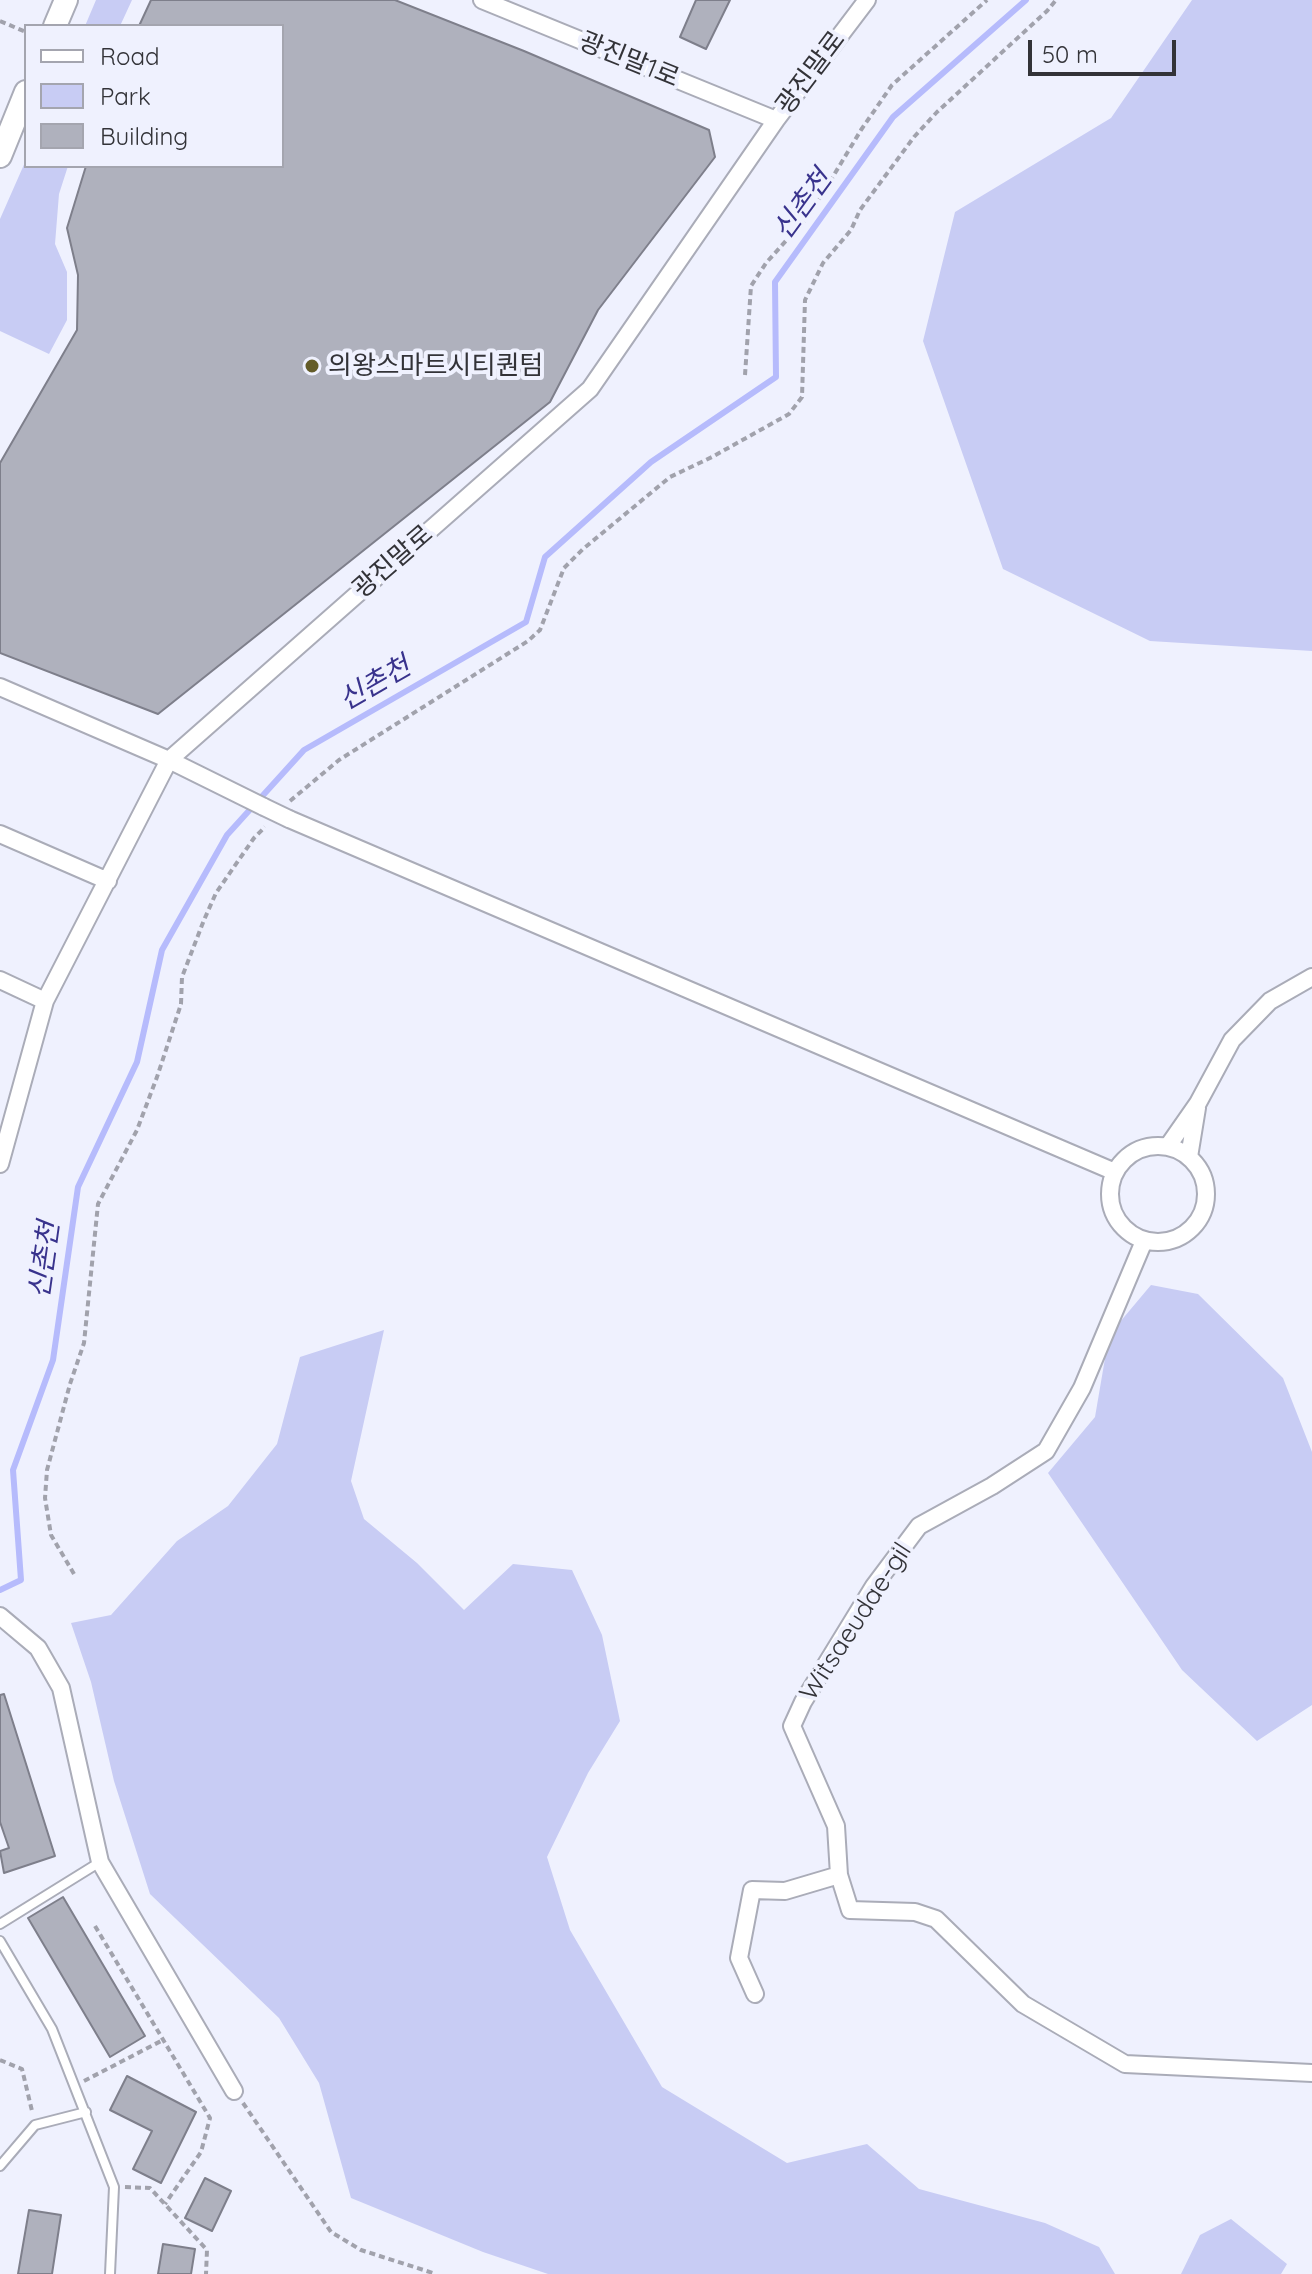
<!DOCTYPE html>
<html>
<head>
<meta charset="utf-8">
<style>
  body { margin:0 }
  #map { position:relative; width:1312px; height:2274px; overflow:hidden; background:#eff1fe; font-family:Quicksand,sans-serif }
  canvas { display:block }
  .legend { position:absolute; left:24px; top:24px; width:260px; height:144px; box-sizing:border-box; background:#eff1fe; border:2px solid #a4a5af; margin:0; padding:10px 14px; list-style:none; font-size:24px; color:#333338 }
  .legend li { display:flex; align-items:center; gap:16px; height:40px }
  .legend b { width:40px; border:2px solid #a4a5af }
  .scale { position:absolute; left:1028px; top:40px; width:148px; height:36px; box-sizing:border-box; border:4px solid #333338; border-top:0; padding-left:10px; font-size:24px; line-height:28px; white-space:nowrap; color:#333338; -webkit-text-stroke:6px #eff1fe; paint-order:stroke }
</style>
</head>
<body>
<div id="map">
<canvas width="1312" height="2274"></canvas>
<ul class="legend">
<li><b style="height:10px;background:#fff"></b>Road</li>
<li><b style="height:22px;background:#c8ccf4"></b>Park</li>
<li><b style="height:22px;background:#afb1bd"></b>Building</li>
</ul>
<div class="scale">50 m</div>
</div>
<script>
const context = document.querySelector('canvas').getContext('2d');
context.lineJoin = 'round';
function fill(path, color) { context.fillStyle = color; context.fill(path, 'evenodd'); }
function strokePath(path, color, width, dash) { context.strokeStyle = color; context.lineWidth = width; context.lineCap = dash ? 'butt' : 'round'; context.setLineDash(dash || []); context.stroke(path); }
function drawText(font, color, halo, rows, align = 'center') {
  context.font = font + ' Quicksand,"Noto Sans KR",sans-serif'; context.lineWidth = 8; context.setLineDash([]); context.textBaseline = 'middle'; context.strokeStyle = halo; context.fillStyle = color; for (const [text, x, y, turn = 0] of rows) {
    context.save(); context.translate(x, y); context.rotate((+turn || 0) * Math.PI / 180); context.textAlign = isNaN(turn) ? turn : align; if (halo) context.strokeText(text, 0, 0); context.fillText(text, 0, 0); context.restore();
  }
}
fill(new Path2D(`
  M96 0H132L120 26H85Z
  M1192 0H1312V651L1150 641 1003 569 923 341 955 212 1111 118Z
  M26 160V166H68L59 194 55 244 67 272V320L49 354 0 331V219Z
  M1151 1285 1198 1294 1283 1378 1312 1452V1705L1257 1741 1182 1670 1048 1473 1095 1417 1109 1335Z
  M384 1330 351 1481 364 1519 417 1563 464 1610 513 1564 572 1570 602 1635 620 1721 588 1773 547 1857 570 1930 662 2087 787 2163 867 2144 919 2189 1045 2223 1099 2247 1115 2274H548L483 2252 351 2198 319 2083 279 2018 150 1894 114 1781 91 1682 71 1623 111 1615 177 1541 228 1506 277 1444 300 1357Z
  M1231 2219 1287 2264 1281 2274H1181L1200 2235Z`), '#c8ccf4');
strokePath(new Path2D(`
  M0 1590 21 1580 13 1470 53 1360 78 1187 137 1062 162 950 227 835 304 750 526 622 545 557 651 462 776 377 775 282 893 117 1026 0`), '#b6bbfc', 6);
const building = new Path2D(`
  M151 0H395L524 51 709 130 715 157 598 310 550 402 158 714 0 653V463L77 330 78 275 67 228 86 166H282V26H139Z
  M696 0H730L706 49 680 37Z
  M4 1694 55 1856 4 1873 0 1851 9 1848 0 1822V1695Z
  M63 1897 145 2036 110 2057 28 1918Z
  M127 2076 196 2112 161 2183 133 2169 152 2131 110 2110Z
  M205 2178 231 2191 212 2231 185 2218Z
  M29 2210 61 2215 52 2274H18Z
  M163 2244 195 2249 191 2274H158Z`);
fill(building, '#afb1bd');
strokePath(building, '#7e7f8b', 2);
const lane = new Path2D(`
  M0 1924 100 1862
  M0 1941 52 2029 114 2187 110 2274
  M0 2166 35 2125 86 2112`);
const street = new Path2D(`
  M482 0 776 120
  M0 687 169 760 264 807
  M289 819 1115 1172
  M0 834 108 881
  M0 980 45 1001
  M1110 1194a48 48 0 1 1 96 0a48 48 0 1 1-96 0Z
  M1168 1146 1198 1103 1232 1040 1270 1001 1312 977
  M1189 1157 1197 1108
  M0 1164 45 1001 169 760 590 389 776 120 867 0
  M1144 1241 1082 1388 1046 1451 992 1486 919 1526 874 1586 803 1702 792 1726 836 1826 839 1875 850 1910 915 1912 936 1919 1023 2004 1125 2064 1312 2073
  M0 1616 38 1648 61 1688 100 1862 234 2091
  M755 1994 739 1958 752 1890 785 1891 839 1875`);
const secondary = new Path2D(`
  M55 26 66 0
  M0 156 26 92`);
strokePath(lane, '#aaacb8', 12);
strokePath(street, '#aaacb8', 20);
strokePath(secondary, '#aaacb8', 26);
strokePath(new Path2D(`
  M0 21 26 32
  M745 375 751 286 766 263 811 213 861 130 892 85 987 0
  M290 801 339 760 528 641 540 630 564 568 583 549 670 477 712 457 789 414 802 397 805 300 823 263 851 230 860 210 914 137 937 112 1047 11 1056 0
  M74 1574 51 1535 45 1498 47 1470 70 1384 84 1343 98 1204 137 1130 157 1077 181 1004 182 977 204 920 216 893 254 838 265 827
  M95 1926 210 2118 201 2152 165 2204
  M0 2060 22 2069 32 2111
  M84 2081 163 2040
  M243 2103 331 2232 361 2250 436 2274
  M125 2187 150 2188 207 2250 206 2274`), '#a1a2ac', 4, [6, 4]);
strokePath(lane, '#fff', 8);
strokePath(street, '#fff', 16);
strokePath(secondary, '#fff', 22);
const streetBridge = new Path2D(`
  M264 807 289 819`);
strokePath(streetBridge, '#aaacb8', 20, []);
strokePath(streetBridge, '#fff', 16);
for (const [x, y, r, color] of [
  [312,366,8,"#645c29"]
]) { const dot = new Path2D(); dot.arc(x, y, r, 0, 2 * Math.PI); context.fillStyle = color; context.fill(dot); strokePath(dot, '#eff1fe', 3); }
drawText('26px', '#333338', '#eff1fe', [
  ["광진말1로",629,60,22],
  ["광진말로",811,73,-53],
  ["광진말로",393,562,-41],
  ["Witsaeudae-gil",856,1622,-57]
]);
drawText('26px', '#333338', '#eff1fe', [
  ["의왕스마트시티퀀텀",328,366]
], 'left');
drawText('italic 28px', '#39338d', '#eff1fe', [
  ["신촌천",803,205,-54],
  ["신촌천",375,684,-30],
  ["신촌천",45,1260,-82]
]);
</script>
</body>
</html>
